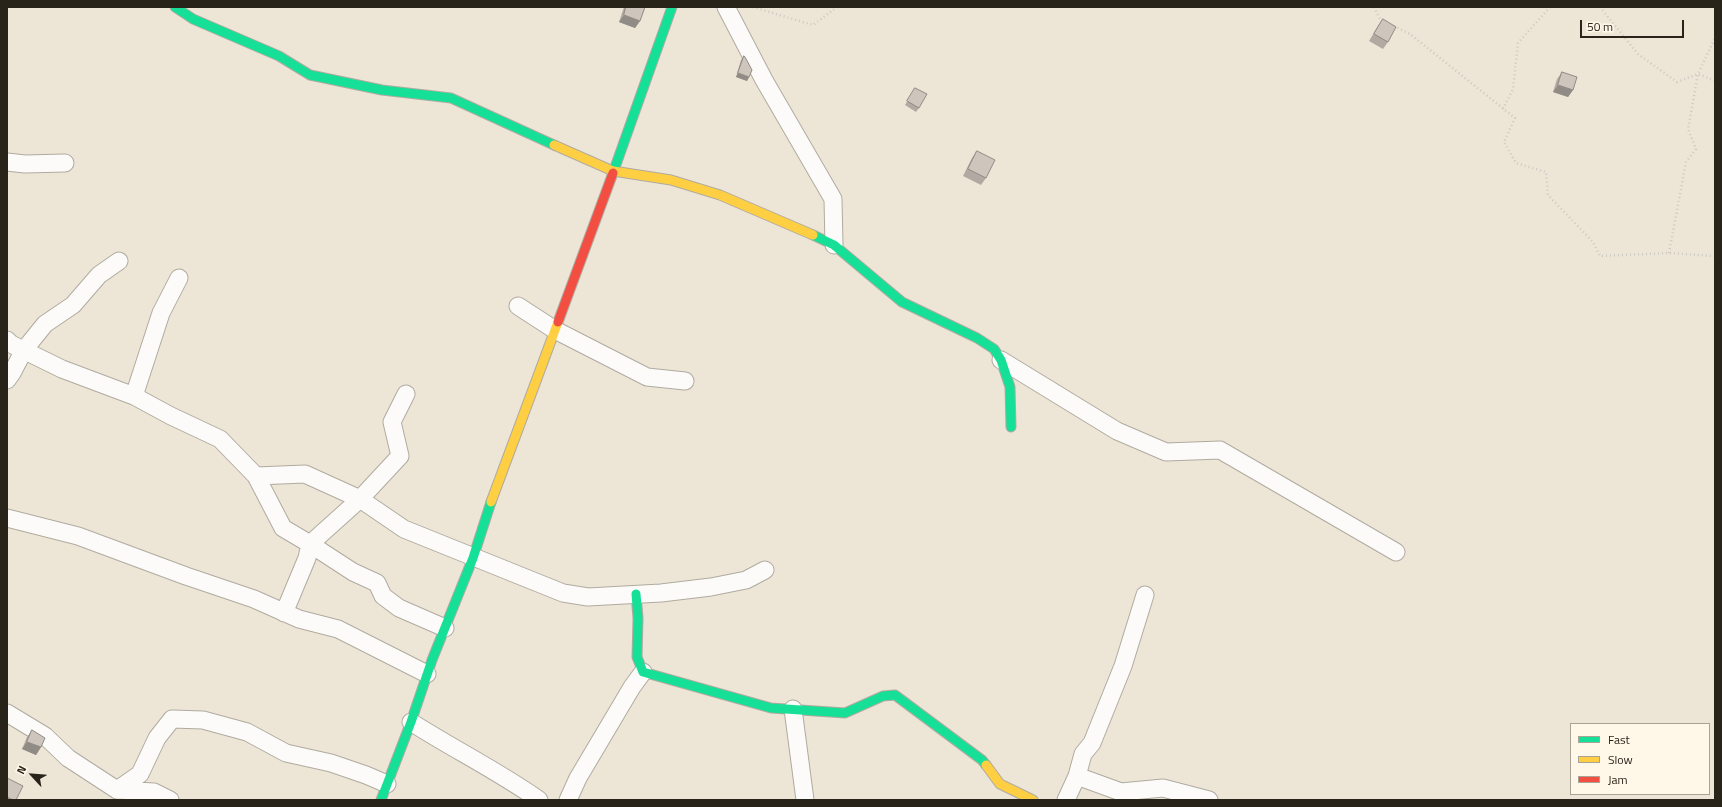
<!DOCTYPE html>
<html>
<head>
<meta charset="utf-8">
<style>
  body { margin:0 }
  #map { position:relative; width:1722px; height:807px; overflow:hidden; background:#ede6d7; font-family:"Titillium Web",sans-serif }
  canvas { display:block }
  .frame { position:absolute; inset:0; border:8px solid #29241a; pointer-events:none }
  .legend { position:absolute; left:1570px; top:723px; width:140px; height:72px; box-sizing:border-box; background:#fff7e7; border:1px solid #a9a395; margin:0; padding:5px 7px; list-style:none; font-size:12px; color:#29241a }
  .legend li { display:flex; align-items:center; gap:8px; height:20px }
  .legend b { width:20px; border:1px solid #a9a395 }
  .north { position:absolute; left:12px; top:755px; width:40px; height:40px; -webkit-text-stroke:3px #fff7e7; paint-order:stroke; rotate:296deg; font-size:11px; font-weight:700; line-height:16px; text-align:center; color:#29241a }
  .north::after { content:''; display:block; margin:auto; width:14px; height:18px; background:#29241a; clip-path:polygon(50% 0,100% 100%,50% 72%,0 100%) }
  .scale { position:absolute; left:1580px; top:20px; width:104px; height:18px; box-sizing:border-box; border:2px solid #29241a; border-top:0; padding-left:5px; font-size:12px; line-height:14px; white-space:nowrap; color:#29241a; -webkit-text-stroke:3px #fff7e7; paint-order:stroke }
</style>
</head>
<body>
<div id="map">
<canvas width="1722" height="807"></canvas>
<div class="frame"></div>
<ul class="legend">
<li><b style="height:5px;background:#16e098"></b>Fast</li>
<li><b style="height:5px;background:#ffcf43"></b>Slow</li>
<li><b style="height:5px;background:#f24e42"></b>Jam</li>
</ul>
<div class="north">N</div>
<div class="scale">50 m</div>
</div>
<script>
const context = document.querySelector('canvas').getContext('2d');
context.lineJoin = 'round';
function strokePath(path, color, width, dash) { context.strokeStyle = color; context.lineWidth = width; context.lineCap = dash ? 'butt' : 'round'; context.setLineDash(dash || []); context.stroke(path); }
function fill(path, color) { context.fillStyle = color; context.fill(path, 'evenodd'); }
const street = new Path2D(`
  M726 7 764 80 833 199 834 245
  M7 162 25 164 65 163
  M518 306 555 330 647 377 685 381
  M7 340 11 344 62 369 134 396 161 313 179 278
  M1001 360 1117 431 1166 452 1220 450 1396 552
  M7 380 12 373 24 350 45 324 73 305 99 275 119 261
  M134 396 171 416 220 439 256 476 305 474 360 499 400 456 392 422 406 394
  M256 476 283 528 310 544 307 558 284 613
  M7 518 78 536 186 576 254 599 299 619 338 629 427 674
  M445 628 399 608 383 596 377 583 353 572 310 544 360 499 404 529 563 593 588 597 661 593 711 587 746 580 765 570
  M793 709 805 800
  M7 713 45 736 68 758 117 790 140 774 157 738 172 719 203 720 247 732 286 753 331 763 366 775 387 784
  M411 722C453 749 498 771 539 800
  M1077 776 1121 792 1163 788 1209 800
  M117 790 154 792 170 800
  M568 800 578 778 632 687 643 672
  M1066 800 1077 776 1083 754 1092 743 1123 666 1145 595`);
const fast = new Path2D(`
  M175 7 193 19 279 56 310 75 382 90 451 98 554 145
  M613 173 672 7
  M813 235 834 245 902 302 977 338 994 349 1001 360 1010 387 1011 427
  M636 594 638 618 637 657 643 672 771 708 845 713 883 696 895 695 982 760 986 765
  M381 800 411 722 432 660 473 558 491 502`);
const slow = new Path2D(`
  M554 145 613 171 671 180 720 195 813 235
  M491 502 558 322
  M986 765 1000 784 1033 800`);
const jam = new Path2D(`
  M558 322 613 173`);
strokePath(street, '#b0aba0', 19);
strokePath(fast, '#b0aba0', 11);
strokePath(slow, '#b0aba0', 11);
strokePath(jam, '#b0aba0', 11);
strokePath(new Path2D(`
  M753 7 813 25 837 7
  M1374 7 1380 19 1384 21
  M1600 7 1638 54 1677 82 1698 74 1715 81
  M1394 26 1410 34 1515 118 1504 142 1516 163 1546 172 1548 195 1593 242 1600 256 1669 253 1715 256
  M1503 109 1513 89 1518 43 1550 7
  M1669 253 1686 162 1696 149 1688 129 1698 74 1715 38`), '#cbc9c2', 2.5, [1, 3]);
strokePath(street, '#fcfbf9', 17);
strokePath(fast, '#16e098', 9);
strokePath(slow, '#ffcf43', 9);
strokePath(jam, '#f24e42', 9);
fill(new Path2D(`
  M624 7H645L640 21 635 28 619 22Z
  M1383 19 1388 42 1383 49 1369 41 1378 26Z
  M744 56 749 77 747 81 736 77 741 60Z
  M1562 72 1573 90 1568 97 1553 92 1557 79Z
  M915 88 919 108 916 112 905 105Z
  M977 151 986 178 981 185 963 176 972 158Z
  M32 730 41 747 36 755 22 749 27 737Z
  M7 778 16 800H7Z`), '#b1aaa3');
fill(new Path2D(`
  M624 15 640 21 635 28 619 22Z
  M738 73 749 77 747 81 736 77Z
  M1558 85 1573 90 1568 97 1553 92Z
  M27 742 41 747 36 755 22 749Z`), '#908b84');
const building = new Path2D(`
  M626 7H645L640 21 624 15Z
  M1383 19 1396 27 1388 42 1374 34Z
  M744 56 745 57 752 70 749 77 738 73Z
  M1562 72 1577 77 1573 90 1558 85Z
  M915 88 927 94 919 108 907 101Z
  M977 151 995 160 986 178 968 169Z
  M32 730 45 738 41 747 27 742Z
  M7 778 23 786 16 800H13L7 797Z`);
fill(building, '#cec6bd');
strokePath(building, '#908b84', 1);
</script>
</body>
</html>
